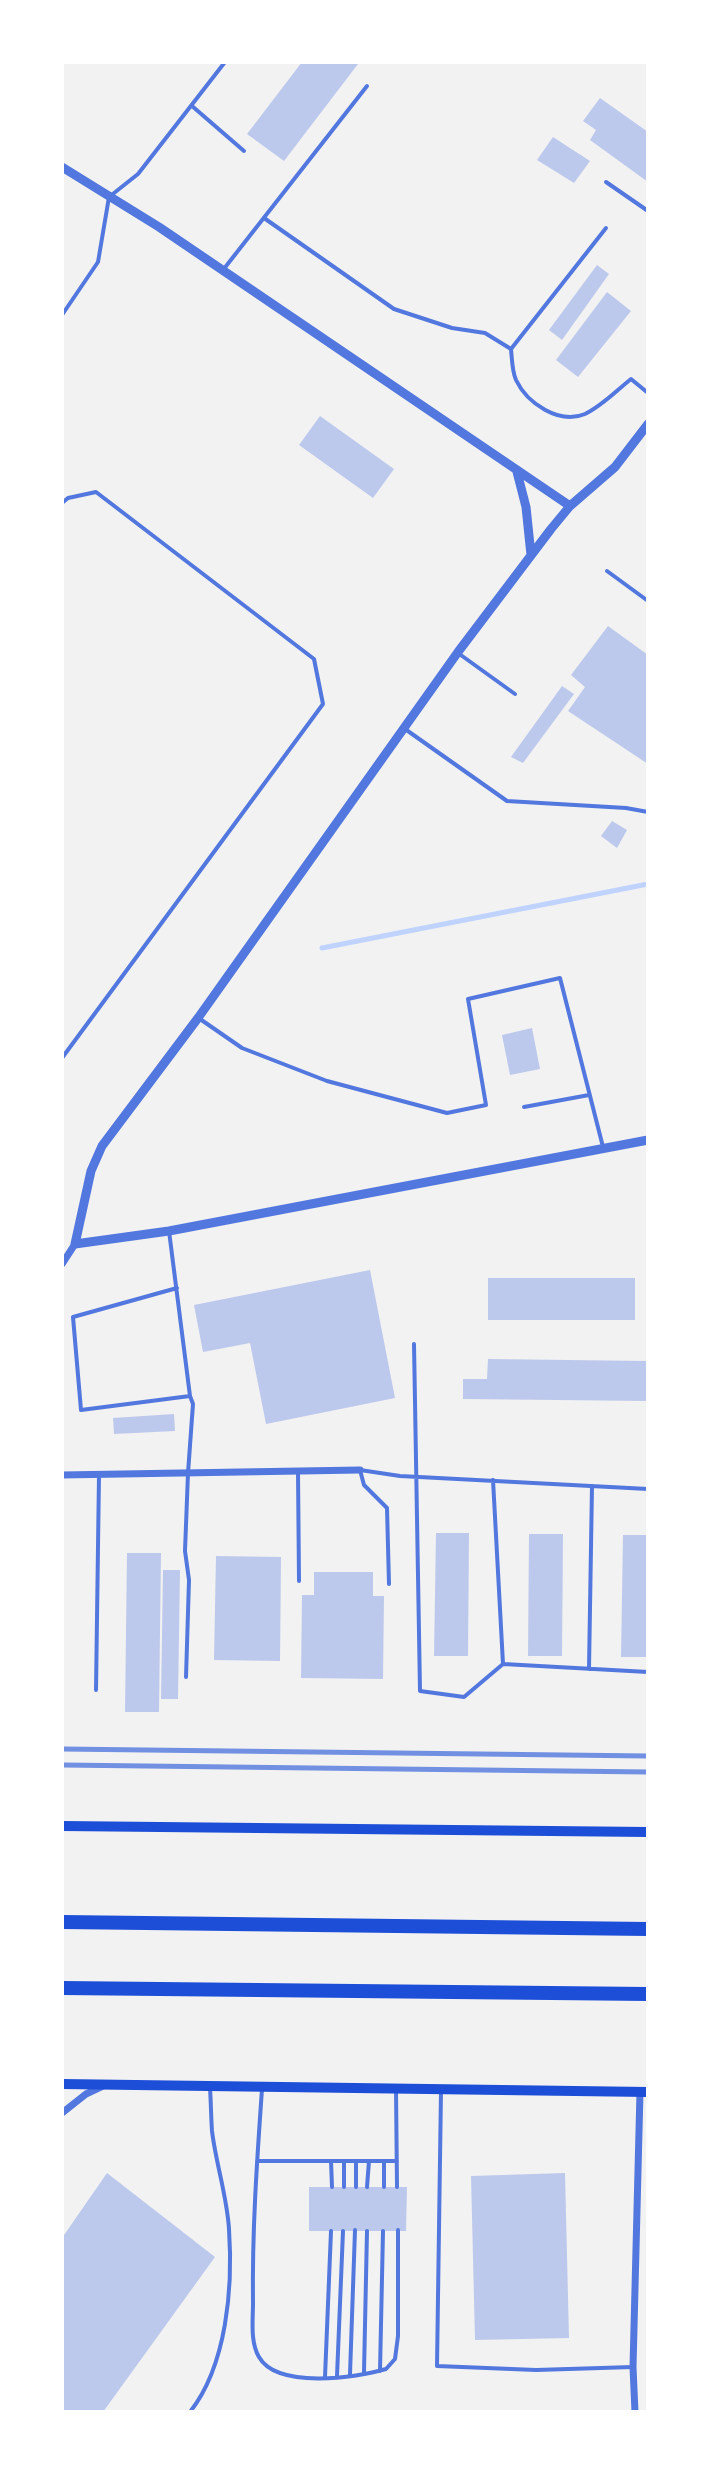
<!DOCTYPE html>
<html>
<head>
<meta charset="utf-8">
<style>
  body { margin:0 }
  #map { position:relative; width:710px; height:2474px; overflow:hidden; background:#f2f2f2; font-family:"Work Sans",sans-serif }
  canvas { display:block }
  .frame { position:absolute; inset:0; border:64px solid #fff; pointer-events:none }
</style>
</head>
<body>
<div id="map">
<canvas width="710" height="2474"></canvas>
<div class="frame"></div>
</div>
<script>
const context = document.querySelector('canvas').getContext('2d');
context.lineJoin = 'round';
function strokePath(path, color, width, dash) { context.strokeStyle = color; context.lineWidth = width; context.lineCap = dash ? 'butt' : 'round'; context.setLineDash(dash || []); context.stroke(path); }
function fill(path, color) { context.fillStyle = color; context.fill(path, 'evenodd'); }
strokePath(new Path2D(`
  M322 948 648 884`), '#bfd3fe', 5);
fill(new Path2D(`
  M302 62H355L358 64 284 161 247 134Z
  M600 98 648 132V182L590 140 596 130 583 121Z
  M553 137 590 161 574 183 537 160Z
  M597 265 609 274 562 340 549 330Z
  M607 292 631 311 578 377 556 360Z
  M320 416 394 469 373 498 299 445Z
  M608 626 648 655V764L568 711 585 687 571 675Z
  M562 686 574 694 523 763 511 757Z
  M612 821 627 830 617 848 601 836Z
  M532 1028 540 1069 510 1075 502 1035Z
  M370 1270 395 1398 266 1424 250 1343 203 1352 194 1305Z
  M488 1278H635V1320H488Z
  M488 1359 648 1361V1401L463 1399V1379H487Z
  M174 1414 175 1431 114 1434 113 1418Z
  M436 1533H469L468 1656H434Z
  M529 1534H563L562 1656H528Z
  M623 1535H648V1657H621Z
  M127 1553H161L159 1712H125Z
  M216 1556 281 1557 280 1661 214 1660Z
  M163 1570H180L178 1699H161Z
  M314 1572H373V1596H384L383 1679 301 1678 302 1595H314Z
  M107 2173 215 2257 103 2412H66L62 2409V2238Z
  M565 2173 569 2338 475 2340 471 2176Z
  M309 2187H407L406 2231H309Z`), '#bdc9ec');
strokePath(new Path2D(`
  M192 106 244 151
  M606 182 648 211
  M264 218 394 309 452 328 485 333 511 349C512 359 512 371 516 380 527 403 559 425 585 414 602 406 616 391 631 379L648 393
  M223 270 367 86
  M62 315 98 262 109 197 138 174 225 62
  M511 349 606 228
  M62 503 68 498 96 492 314 659 323 704 62 1058
  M607 571 648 601
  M458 653 515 694
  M405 729 507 801 626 808 648 812
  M200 1019 242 1048 327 1081 447 1113 486 1105 468 999 560 978 603 1147
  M524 1107 589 1095
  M169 1231 190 1396 193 1404 188 1473 185 1551 189 1580 186 1677
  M177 1288 73 1317 81 1410 190 1396
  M414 1344 420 1691 464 1697 503 1664 648 1672
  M298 1472 299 1581
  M493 1480 503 1664
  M389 1584 387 1508 364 1485 360 1470 400 1476 648 1489
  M589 1669 592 1486
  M96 1690 99 1475
  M262 2089C257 2160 252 2231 253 2303 253 2320 250 2342 259 2357 277 2389 356 2378 386 2369L395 2359 398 2336V2230
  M396 2089 397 2187
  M441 2091 437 2366 536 2370 633 2367
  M257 2161H397
  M331 2161 332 2187
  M384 2161V2187
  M344 2187V2161
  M356 2187V2161
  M367 2187 369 2161
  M380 2371 383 2231
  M364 2372 367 2231
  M350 2374 355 2230
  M337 2376 343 2231
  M325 2377 331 2231
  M190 2412C227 2365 233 2287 229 2229 227 2196 216 2164 212 2131 211 2117 211 2103 210 2088`), '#5277de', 4);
strokePath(new Path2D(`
  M62 1264 75 1244
  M62 1475 360 1470
  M62 2113 86 2094 103 2086
  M635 2412 633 2367 640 2092`), '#5277de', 7);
strokePath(new Path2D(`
  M62 167 159 227 570 506
  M648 424 615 467 570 506 551 529 458 652 198 1018 102 1146 91 1171 75 1244 169 1231 648 1140
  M517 472 526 507 531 555`), '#5277de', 9);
strokePath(new Path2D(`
  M62 1826 648 1832
  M62 2084 648 2092`), '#1d4ed8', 10);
strokePath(new Path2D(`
  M62 1922 648 1929
  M62 1988 648 1994`), '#1d4ed8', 14);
strokePath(new Path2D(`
  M62 1749 648 1756
  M62 1765 648 1772`), '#7290e2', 5);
</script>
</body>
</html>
